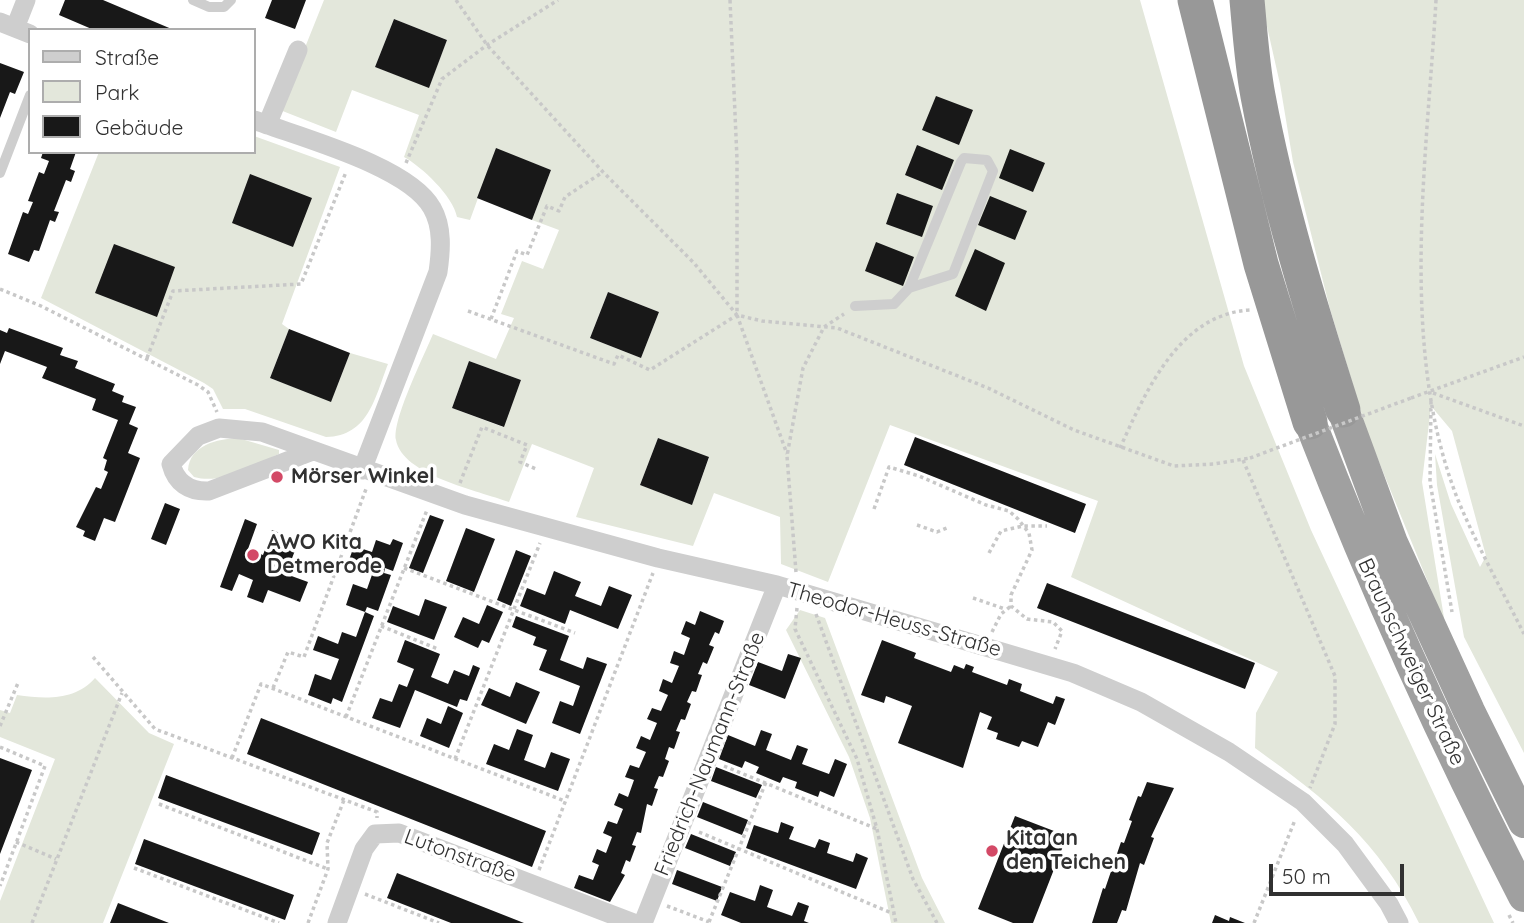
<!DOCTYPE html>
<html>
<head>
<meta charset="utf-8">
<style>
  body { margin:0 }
  #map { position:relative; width:1524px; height:923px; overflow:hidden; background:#fff; font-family:Quicksand,sans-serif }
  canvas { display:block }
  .legend { position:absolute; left:28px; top:28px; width:228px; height:126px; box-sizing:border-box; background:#fff; border:2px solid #adadad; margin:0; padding:9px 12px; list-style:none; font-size:21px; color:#313131 }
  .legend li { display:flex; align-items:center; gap:14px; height:35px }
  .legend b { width:35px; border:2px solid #adadad }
  .scale { position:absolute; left:1269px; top:864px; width:135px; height:32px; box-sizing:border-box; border:4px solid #313131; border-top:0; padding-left:9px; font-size:21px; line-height:24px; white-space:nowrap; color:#313131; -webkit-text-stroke:5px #fff; paint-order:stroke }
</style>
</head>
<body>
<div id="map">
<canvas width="1524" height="923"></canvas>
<ul class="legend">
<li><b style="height:9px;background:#cecece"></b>Straße</li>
<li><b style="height:19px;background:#e3e7db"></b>Park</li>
<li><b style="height:19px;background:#181818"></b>Gebäude</li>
</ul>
<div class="scale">50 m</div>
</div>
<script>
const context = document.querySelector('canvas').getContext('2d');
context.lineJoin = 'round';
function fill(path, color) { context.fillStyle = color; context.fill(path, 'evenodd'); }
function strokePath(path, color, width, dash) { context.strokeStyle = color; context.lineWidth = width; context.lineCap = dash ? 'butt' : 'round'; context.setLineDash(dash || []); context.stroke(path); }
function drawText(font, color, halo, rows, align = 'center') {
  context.font = font + ' Quicksand,sans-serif'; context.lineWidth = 7; context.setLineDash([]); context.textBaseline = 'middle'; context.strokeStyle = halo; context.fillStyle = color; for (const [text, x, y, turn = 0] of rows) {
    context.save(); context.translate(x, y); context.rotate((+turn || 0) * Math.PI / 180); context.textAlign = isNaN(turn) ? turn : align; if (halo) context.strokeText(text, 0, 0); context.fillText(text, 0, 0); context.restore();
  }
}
fill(new Path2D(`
  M324 0H1140L1244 366 1311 530 1494 923H1419C1379 841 1327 800 1255 748L1256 713 1278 672 1071 577 1098 501 890 425 828 582 781 564 780 517 714 493 693 546 576 517 594 468 532 444 509 502C479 491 402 475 396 440 392 420 424 356 433 334L496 359 514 318 501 314 522 261 543 269 559 230 532 220 551 170 496 149 470 220 457 217C453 196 422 167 404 157L419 115 352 90 336 132 280 110ZM394 19 447 40 429 87 375 67ZM608 292 659 312 641 358 590 338ZM469 361 521 380 503 427 452 408ZM658 438 709 458 692 504 640 485Z
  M1261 0H1524V753L1464 637 1437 485 1435 454 1451 504 1480 567 1486 556 1452 431 1431 406 1422 482 1445 624 1368 435 1330 309 1293 162 1280 84Z
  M254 136 340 167 282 324 289 329 270 378 331 401 350 353 388 364C375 397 369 436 326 437L245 409H223L213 389 204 383 41 298 99 152H254Z
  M238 438 279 450V454C253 465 223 485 194 477L188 470C190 445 217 439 238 438Z
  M800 610 825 618 922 878 945 923H891L870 818 849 757 786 630Z
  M95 678 149 733 174 744 103 923H0V901L55 759 0 737V710L10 713 17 695C45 699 75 701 95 678Z`), '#e3e7db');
fill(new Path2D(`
  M65 0H103L174 30H94L59 15Z
  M272 0H306L295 29 265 18Z
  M394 19 447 40 429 88 375 67Z
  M0 63 24 72 15 94 10 92 0 118Z
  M936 96 973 110 959 145 922 130Z
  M917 145 954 160 942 190 905 175Z
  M496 148 551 170 532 220 477 198Z
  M1010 149 1045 163 1033 192 999 178Z
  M43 152H76L70 169 75 171 71 182 66 180 54 211 59 212 55 222 50 220 39 251 34 250 29 262 8 254 23 212 28 214 33 202 28 201 39 172 44 174 49 161 41 158Z
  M250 174 312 198 293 247 232 223Z
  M897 193 933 206 922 237 886 224Z
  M990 196 1027 211 1015 240 978 225Z
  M876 242 914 257 903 286 865 271Z
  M114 244 175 267 157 317 95 293Z
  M975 249 1005 263 986 311 955 296Z
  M608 292 659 312 641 358 590 338Z
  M9 328 63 348 60 355 78 361 75 368 115 384 112 391 124 396 122 402 136 407 129 424 138 428 128 453 140 458 115 522 104 518 95 541 83 536 85 531 76 527 96 487 101 489 108 472 104 470 107 460 103 458 118 420 92 410 96 399 42 378 47 367 5 351 0 364V330L7 333Z
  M289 329 350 353 331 402 270 378Z
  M469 361 521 380 504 427 452 408Z
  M915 437 1086 504 1075 533 904 465Z
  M658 438 709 457 692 505 640 485Z
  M165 503 180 509 166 545 151 539Z
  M430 515 444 520 423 573 409 568Z
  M245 519 257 524 248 549 263 555 272 530 299 540 286 574 308 582 300 602 268 590 263 603 247 597 253 580 239 574 232 591 220 587Z
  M466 528 495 539 474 592 446 581Z
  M393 539 403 543 393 571 385 568 384 573 391 575 378 611 367 607 365 612 346 605 353 584 367 589 374 569 349 560 354 546 372 552 376 540 390 545Z
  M516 550 531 556 511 606 497 600Z
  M554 571 581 582 575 596 601 606 609 586 632 595 618 629 570 610 565 624 520 606 527 588 545 595Z
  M1047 583 1255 663 1245 689 1037 608Z
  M425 599 447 607 434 640 387 622 393 606 419 616Z
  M487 605 503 612 489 643 482 640 478 648 454 637 463 617 479 624Z
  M700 611 724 621 719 634 715 632 709 645 714 647 707 664 703 662 698 674 702 675 696 692 692 691 687 702 691 704 685 720 681 719 676 731 680 732 674 749 669 747 665 759 669 761 663 777 659 776 654 788 658 789 652 806 647 804 641 833 637 832 632 845 636 846 630 862 626 860 621 873 625 875 610 902 574 888 579 875 593 880 599 865 592 862 597 849 606 853 612 837 603 833 608 821 617 824 623 809 614 805 619 793 628 797 634 780 625 777 630 765 639 768 646 752 636 748 641 736 650 740 657 723 647 719 652 708 661 711 668 695 659 691 663 679 672 683 679 666 670 663 674 651 684 655 690 638 681 634 686 621 695 625Z
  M365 612 374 616 342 702 333 698 331 704 308 695 315 674 331 680 339 659 313 650 318 636 338 644 342 632 356 637Z
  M516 616 569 636 560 660 583 669 587 657 607 664 580 734 552 723 560 701 573 706 580 686 539 670 547 650 533 645 536 637 512 627Z
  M405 640 440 654 431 677 448 684 454 670 469 676 473 665 480 668 467 701 460 699 457 707 415 690 400 728 372 718 380 698 392 702 399 684 407 687 414 669 397 662Z
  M882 640 916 653 914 658 951 672 954 665 964 669 966 664 974 667 972 672 1007 685 1009 679 1022 684 1020 691 1053 704 1056 696 1065 699 1055 725 1048 722 1038 747 1022 741 1019 747 996 739 998 733 987 729 992 717 980 712 963 768 898 743 912 706 886 696 884 703 861 695Z
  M788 654 801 658 785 699 749 685 758 662 782 671Z
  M516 682 540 692 526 724 481 705 489 688 510 697Z
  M448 706 463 713 449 748 420 736 427 718 441 724Z
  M261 718 546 831 532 867 247 754Z
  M517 729 533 735 524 760 545 768 551 752 570 759 558 791 486 764 494 744 509 750Z
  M761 730 772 734 766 750 791 760 797 745 808 749 802 764 829 774 835 759 847 764 834 797 820 791 818 797 795 788 797 782 783 777 780 783 756 773 759 767 745 761 742 768 719 759 728 735 755 746Z
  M0 758 32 770 0 854Z
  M716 767 762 785 756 798 711 781Z
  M166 775 320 833 312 855 158 798Z
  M1147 782 1174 788 1151 837 1154 838 1144 865 1140 863 1126 911 1122 910 1117 923H1092L1103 888 1105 889 1121 842 1124 843 1132 821 1129 820 1138 796 1141 797Z
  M703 802 748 820 742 835 697 817Z
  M1015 816 1067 836 1033 923H1013L978 909Z
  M781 822 794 827 789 839 815 848 819 839 830 843 827 853 853 862 856 853 868 858 856 889 746 848 754 825 778 833Z
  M691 834 736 852 730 866 685 848Z
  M144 839 294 895 285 920 135 864Z
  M677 870 722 887 717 901 672 884Z
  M397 873 524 923H451L387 898Z
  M760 885 773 890 767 907 792 916 798 902 809 906 804 921 809 923H741L721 915 730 892 755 901Z
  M118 903 169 923H110Z
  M1215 915 1229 921 1230 917 1245 923H1212Z`), '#181818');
strokePath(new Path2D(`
  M456 0 487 45 603 172 694 263 737 315 762 321 837 328 988 388 1074 430 1174 466 1214 464 1250 458
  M730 0 737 159V315L787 454
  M1436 0C1427 159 1398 349 1458 500 1477 546 1502 590 1524 634
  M406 163 442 79 487 45 558 0
  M0 289 41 306 198 385 208 392 217 412
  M468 311 614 364 618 355 650 370 737 315
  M491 319 517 251 527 255 547 206 559 211 565 197 603 172
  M147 358 173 291 301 284 346 172
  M1433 393 1524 426
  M1411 398 1524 357
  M1431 401 1430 482 1452 612
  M1120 448C1146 391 1179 314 1250 310
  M1243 460 1335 676V724L1310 788
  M460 483 482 427 527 445 520 462 536 469
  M874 509 889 467 919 476 986 505 1009 511 1018 519 1029 533 1032 550 1011 595V606L1027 619 1053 622 1062 631 1055 649
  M917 525 937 532 949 527
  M989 553 1001 531 1023 526H1047
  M404 568 575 633
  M796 572 787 456 803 368 824 327 844 314
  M973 598 1005 609
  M797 608 795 629 857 759 877 829 896 923
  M816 614 913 879 937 923
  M381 626 438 649
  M992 632 1001 614 1011 606
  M93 657 155 729 377 812V818
  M273 688 288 652 304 657 366 489
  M346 717 427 510
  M0 726 18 683
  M0 747 45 766 0 886
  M232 758 261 684 565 801
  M455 759 540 543
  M724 766 877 829
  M159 804 328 869
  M699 832 894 914
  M16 842 56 859
  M134 868 279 923
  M539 870 653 573
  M365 894 439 923
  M667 906 709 922
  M1509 915 1513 923
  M709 922 766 782
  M32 923 122 693
  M308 923 328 869 327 843 344 800
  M1254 923 1295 820`), '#c8c8c8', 3.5, [3.5, 3.5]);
strokePath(new Path2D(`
  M193 0 209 7H224L231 0
  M0 173 30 95
  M855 306 894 304 909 288 961 162 964 158 987 160 993 171 953 274 909 288`), '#cecece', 10);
strokePath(new Path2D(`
  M0 22 30 34
  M15 28 26 0
  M254 120C299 137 409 166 432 208 443 227 441 251 438 272L362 470
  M267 125 298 50
  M313 451 209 491C189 492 176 483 171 464L198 436 219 428 262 432 465 505 658 558 777 585 1073 673 1141 702 1229 752 1303 802 1345 844 1389 904 1399 923
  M337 923 364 849 375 834 399 833 634 923
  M643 923 777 585`), '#cecece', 19);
strokePath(new Path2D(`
  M1343 410 1392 543 1469 711 1524 822
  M1310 422C1373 584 1444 742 1524 896`), '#a0a0a0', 32);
strokePath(new Path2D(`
  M1195 0 1261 264 1310 422
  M1247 0C1250 32 1252 64 1258 96 1278 203 1310 306 1343 410`), '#989898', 35);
strokePath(new Path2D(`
  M1250 458 1411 398`), '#c8c8c8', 3.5, [3.5, 3.5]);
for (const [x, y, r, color] of [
  [277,477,7,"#d34966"],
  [253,555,7,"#d34966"],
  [992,851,7,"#d34966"]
]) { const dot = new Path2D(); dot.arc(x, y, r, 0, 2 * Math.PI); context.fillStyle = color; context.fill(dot); strokePath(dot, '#fff', 2.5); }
drawText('bold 21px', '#313131', '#fff', [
  ["Mörser Winkel",291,477],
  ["AWO Kita",267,543],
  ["Detmerode",267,567],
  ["Kita an",1006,839],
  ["den Teichen",1006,863]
], 'left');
drawText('21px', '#313131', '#fff', [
  ["Theodor-Heuss-Straße",894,620,16],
  ["Braunschweiger Straße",1411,662,65],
  ["Friedrich-Naumann-Straße",710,754,-68],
  ["Lutonstraße",460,856,20]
]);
</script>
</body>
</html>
